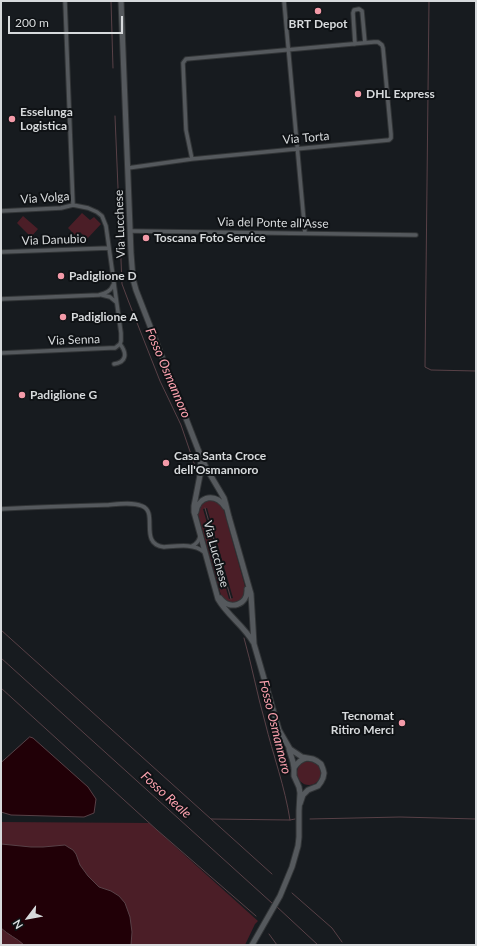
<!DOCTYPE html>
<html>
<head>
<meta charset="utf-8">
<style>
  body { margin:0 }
  #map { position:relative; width:477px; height:946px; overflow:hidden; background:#171b1f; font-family:Lato,sans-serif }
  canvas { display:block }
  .frame { position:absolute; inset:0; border:2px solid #d7dadc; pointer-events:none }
  .north { position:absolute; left:8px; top:898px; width:40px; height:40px; -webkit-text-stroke:3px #0f1215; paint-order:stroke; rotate:238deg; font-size:11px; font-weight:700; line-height:16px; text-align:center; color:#d7dadc }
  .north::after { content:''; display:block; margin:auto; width:14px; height:18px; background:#d7dadc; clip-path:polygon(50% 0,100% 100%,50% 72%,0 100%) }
  .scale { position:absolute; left:8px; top:16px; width:115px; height:18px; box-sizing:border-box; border:2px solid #d7dadc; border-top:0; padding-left:5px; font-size:12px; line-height:14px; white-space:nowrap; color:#d7dadc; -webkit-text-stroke:3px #0f1215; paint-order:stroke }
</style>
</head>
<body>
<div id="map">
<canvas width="477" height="946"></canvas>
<div class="frame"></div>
<div class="north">N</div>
<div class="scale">200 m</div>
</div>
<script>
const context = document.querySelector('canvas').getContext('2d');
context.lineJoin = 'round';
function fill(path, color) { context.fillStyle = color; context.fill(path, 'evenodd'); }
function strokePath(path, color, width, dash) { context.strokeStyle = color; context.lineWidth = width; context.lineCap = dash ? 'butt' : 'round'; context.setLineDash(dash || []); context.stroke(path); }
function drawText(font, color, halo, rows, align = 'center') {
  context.font = font + ' Lato,sans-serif'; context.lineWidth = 4; context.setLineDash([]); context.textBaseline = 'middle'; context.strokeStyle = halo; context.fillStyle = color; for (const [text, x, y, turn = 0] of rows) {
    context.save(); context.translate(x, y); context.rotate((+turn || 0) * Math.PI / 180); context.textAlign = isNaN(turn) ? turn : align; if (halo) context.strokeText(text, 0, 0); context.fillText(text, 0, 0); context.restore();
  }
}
fill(new Path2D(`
  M82 213 90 220 94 217 101 224 87 239 80 232 76 236 68 228Z
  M23 216 38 229 31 237 17 223Z
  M211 499 219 502 223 507 246 590C246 592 245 594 244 596 239 607 226 604 221 595L198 515V512L203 502ZM207 508 233 598 229 599 203 509Z
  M297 773a12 12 0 1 1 24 0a12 12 0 1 1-24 0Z
  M1 822 149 823 258 921 255 924 245 945H1Z`), '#4b1e27');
const water = new Path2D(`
  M30 737 33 738 88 787 96 799 94 813 84 817 11 815 1 812V763Z
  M1 844 31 847H43L65 845 68 847 73 850 76 854 80 865 88 876 99 887 111 891 119 896 125 903 130 917 132 932 131 945H24C17 938 8 935 1 928Z`);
fill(water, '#210007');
strokePath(water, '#584147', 1);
strokePath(new Path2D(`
  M111 1 113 68
  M429 1 425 367 431 370 476 371
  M115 116 122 284 128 300 160 381 181 425 196 469
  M205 508 231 599
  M1 630 211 819
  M244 638C252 666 257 694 265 722 273 755 285 787 290 820
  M1 658 273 904
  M1 688 157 830 256 916
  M310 819 400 817 476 819
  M272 874 211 819 290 820 295 819
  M292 893 332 928 342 942
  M276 906 318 945
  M269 934 277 945`), '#584147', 1);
const street = new Path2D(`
  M65 1 73 205
  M284 1 305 233
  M355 44 353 13 354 10 359 9 362 11 365 43
  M128 168 192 159 389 140 391 138V134L383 48 382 45 378 42H374L186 59 183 63 186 130 192 159
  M1 211 61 208 73 205 88 208 97 212 102 216 106 226 121 333V341L120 344
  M130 231 416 235
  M1 252 109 248
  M102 295 110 297 116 302
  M1 299 99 295C106 293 111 291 113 285
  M1 353 110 348H115L120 344
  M114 364C127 362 127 353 120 344
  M1 509C37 507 73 506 108 505 119 504 132 502 142 506 159 512 138 544 164 547 177 546 194 543 204 552
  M192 546C197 544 199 541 200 536`);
const secondary = new Path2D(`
  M121 1 131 253 133 279 136 290 201 457 208 471 224 498 226 505 229 517 251 594 254 644 279 730 290 749 302 757 313 759 317 761 321 764 323 769 324 773 323 778 321 782 318 786 308 790 303 795 300 804
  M201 458 200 475 194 506V512L218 599C227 615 244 626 253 642
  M196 512C199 495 216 493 225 507
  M220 598C230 611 248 605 247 589
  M294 768C297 763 301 759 307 758
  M252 945 280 896 292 867 298 846 299 837V811L300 793 299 787 294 776V768L293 762 289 749`);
strokePath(street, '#323537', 5.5);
strokePath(secondary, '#323537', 7);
strokePath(street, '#55595d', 3.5);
strokePath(secondary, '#55595d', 5);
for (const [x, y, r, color] of [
  [318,11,4,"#f39aa8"],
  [358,94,4,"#f39aa8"],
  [12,119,4,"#f39aa8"],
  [146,238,4,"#f39aa8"],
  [61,276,4,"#f39aa8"],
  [63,317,4,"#f39aa8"],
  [22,395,4,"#f39aa8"],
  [166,463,4,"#f39aa8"],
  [402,723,4,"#f39aa8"]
]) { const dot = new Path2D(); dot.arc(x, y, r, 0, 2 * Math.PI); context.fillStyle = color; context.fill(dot); strokePath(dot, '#0f1215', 1.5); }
drawText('bold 12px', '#d7dadc', '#0f1215', [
  ["BRT Depot",318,24,"center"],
  ["DHL Express",366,94],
  ["Esselunga",20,112],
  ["Logistica",20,126],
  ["Toscana Foto Service",154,238],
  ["Padiglione D",69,276],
  ["Padiglione A",71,317],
  ["Padiglione G",30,395],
  ["Casa Santa Croce",174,456],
  ["dell'Osmannoro",174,470],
  ["Tecnomat",394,716,"right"],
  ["Ritiro Merci",394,730,"right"]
], 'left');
drawText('12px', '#d7dadc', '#0f1215', [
  ["Via Torta",306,138,-5],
  ["Via Volga",45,198,-4],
  ["Via del Ponte all'Asse",273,223,1],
  ["Via Lucchese",120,224,-92],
  ["Via Danubio",54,240,-2],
  ["Via Senna",74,340,-2],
  ["Via Lucchese",216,554,75]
]);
drawText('italic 13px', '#fba1ae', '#0f1215', [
  ["Fosso Osmannoro",168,373,67],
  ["Fosso Osmannoro",275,727,76],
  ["Fosso Reale",166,795,42]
]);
</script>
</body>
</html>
